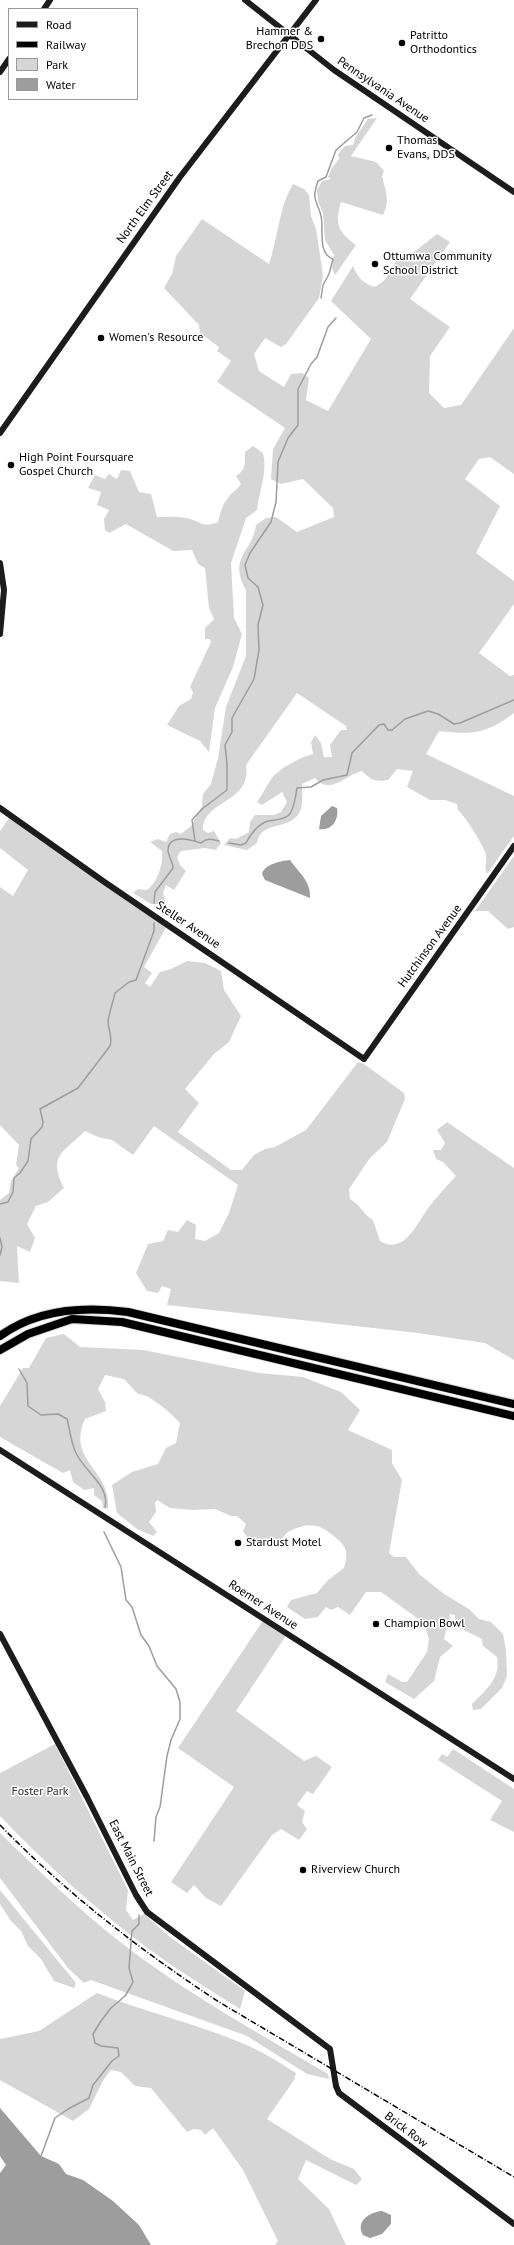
<!DOCTYPE html>
<html>
<head>
<meta charset="utf-8">
<style>
  body { margin:0 }
  #map { position:relative; width:514px; height:2245px; overflow:hidden; background:#fff; font-family:"PT Sans",sans-serif }
  canvas { display:block }
  .legend { position:absolute; left:8px; top:8px; width:130px; height:92px; box-sizing:border-box; background:#fff; border:1px solid #999; margin:0; padding:5px 7px; list-style:none; font-size:12px; color:#000 }
  .legend li { display:flex; align-items:center; gap:8px; height:20px }
  .legend b { width:20px; border:1px solid #999 }
</style>
</head>
<body>
<div id="map">
<canvas width="514" height="2245"></canvas>
<ul class="legend">
<li><b style="height:5px;background:#1c1c1c"></b>Road</li>
<li><b style="height:5px;background:#000"></b>Railway</li>
<li><b style="height:11px;background:#d6d6d6"></b>Park</li>
<li><b style="height:11px;background:#9d9d9d"></b>Water</li>
</ul>
</div>
<script>
const context = document.querySelector('canvas').getContext('2d');
context.lineJoin = 'round';
function fill(path, color) { context.fillStyle = color; context.fill(path, 'evenodd'); }
function strokePath(path, color, width, dash) { context.strokeStyle = color; context.lineWidth = width; context.lineCap = dash ? 'butt' : 'round'; context.setLineDash(dash || []); context.stroke(path); }
function drawText(font, color, halo, rows, align = 'center') {
  context.font = font + ' "PT Sans",sans-serif'; context.lineWidth = 3; context.setLineDash([]); context.textBaseline = 'middle'; context.strokeStyle = halo; context.fillStyle = color; for (const [text, x, y, turn = 0] of rows) {
    context.save(); context.translate(x, y); context.rotate((+turn || 0) * Math.PI / 180); context.textAlign = isNaN(turn) ? turn : align; if (halo) context.strokeText(text, 0, 0); context.fillText(text, 0, 0); context.restore();
  }
}
fill(new Path2D(`
  M377 118 351 156 376 162 384 171 382 176C385 190 391 200 383 215L341 202C335 224 337 231 356 245L335 275 332 268 334 255 325 240 323 213 318 201 317 190 322 181 331 179 328 177 332 168 339 159 338 154 345 146 353 145 355 138 368 119Z
  M293 184 304 189 309 195 311 216 316 229 323 275 319 298 286 344 281 347 265 338 254 354 259 371 284 387 291 374 302 373 309 378 306 400 328 411 371 339 331 301 353 266C358 278 363 283 374 287 389 281 392 267 400 254L409 256 437 234 450 242 410 299 450 327 430 356 429 393 444 408 461 405 514 328V474L490 457 479 459 465 479 500 506 476 553 514 581V604L479 653 510 676 514 675V713C486 734 473 735 439 731L426 754 514 796V836L487 874C484 865 487 862 486 855 484 846 465 816 458 810L457 804 445 800H430L407 787 413 771 397 769 388 780C375 782 371 780 362 771 345 775 330 796 315 778L302 784C302 793 304 807 298 815 286 830 261 821 257 843L247 850 224 845 230 838 236 839 249 832 250 822 255 815H274L281 812 287 802 282 792 262 805 257 802C263 794 266 786 272 778 280 768 301 757 313 754L311 742 315 735 321 743 324 757H332L330 745 341 730H347L346 726 297 693 246 765C252 804 203 799 203 830L208 833 214 831 221 843 216 850 205 848 181 851 177 857 180 865 186 871 174 890 166 885 163 893 166 904H151L133 893 138 889 147 890C157 883 164 863 162 851L150 842 158 839 166 842 170 834 176 832 181 834 191 826 202 806 203 794 211 784 218 758 226 707 246 656V590C228 556 252 554 256 525L266 518 276 517 297 532 334 517 333 508 303 479 281 484 271 479 273 449 285 428 217 382 231 361 217 351 219 347 200 333 199 325 164 288 172 274 176 256 202 219 269 264C278 238 279 207 293 184Z
  M253 446 263 453C268 472 259 491 257 510L246 518 231 563 234 618 242 634 233 667 215 708 209 752 200 741 167 725 179 706 191 699 193 692 190 687 211 642 210 639H205V628L214 619 209 608 205 568 198 564 192 550 173 551 126 524 109 533 105 530 104 519 109 510 97 505 101 492 88 488 95 475 105 479 109 474 117 479 121 470 130 471 139 492 151 494 157 517C167 517 176 516 186 518 200 520 201 529 218 522 220 514 222 505 228 498 232 492 236 491 241 484L236 476C246 470 245 463 245 452Z
  M11 815 168 924 144 967 152 973 145 983 150 987 160 972 171 969 187 961 205 963 221 971 224 990 241 1016 229 1042 214 1054 185 1089 199 1103 178 1132 231 1170H242L254 1155 265 1149 275 1147 306 1130 358 1062 364 1064 404 1093 405 1099 387 1142 370 1158 349 1189 350 1199C362 1206 363 1215 373 1220L380 1241C405 1256 418 1221 429 1207 437 1196 447 1186 456 1176L443 1162 436 1159 433 1150H441L445 1143 437 1130 447 1122 514 1168V1360L485 1343 418 1333 167 1305 171 1289 162 1286 158 1293 147 1291 136 1273 148 1244 163 1241 168 1230 178 1232 187 1220 196 1225 195 1239 205 1241 219 1233 229 1213 238 1185 154 1126 133 1155 112 1140 98 1137 85 1131C64 1152 47 1155 64 1188L48 1202 36 1206 27 1224 35 1238 30 1252 17 1246 19 1283 0 1281V1200L9 1193 11 1181 19 1168 16 1165 19 1145 0 1125V887L13 896 28 870 0 848V831Z
  M514 856V927L508 929 488 911H475Z
  M64 1334 80 1347 143 1350 259 1373 303 1377 341 1392 360 1410 348 1430 392 1450V1463L402 1480 389 1553 394 1557H406L419 1574 444 1594 469 1609 479 1619 491 1622 503 1634 506 1651 507 1676 502 1688 481 1709 473 1710 472 1704C486 1690 501 1678 497 1657L483 1646 482 1639 456 1626 455 1615 450 1614 444 1639 453 1646 440 1657 434 1681 414 1699 385 1682 388 1674 402 1682H407L427 1652 429 1639 424 1623 381 1592H366L350 1615 338 1607 331 1610 326 1607 318 1617 305 1619 287 1607 291 1600 317 1593 328 1580 344 1568C348 1555 348 1547 336 1538 320 1524 309 1521 288 1532 285 1534 283 1538 280 1541 273 1547 261 1546 253 1545L243 1531 246 1524 237 1516H231L215 1509 193 1510 170 1508 157 1500 155 1503 156 1512 149 1522 157 1532 153 1536 137 1529 117 1513 112 1485 132 1472 158 1464 166 1448 176 1443 180 1423C172 1414 150 1394 138 1394L124 1379 105 1375 98 1389 105 1402 106 1411 85 1419C66 1461 112 1470 108 1509L103 1508 102 1501 94 1495V1488L84 1490 73 1482 70 1470 63 1473 0 1437V1406L23 1368H29L46 1338Z
  M264 1619 287 1634 236 1711 304 1761 316 1756 332 1767 313 1794 307 1791 297 1805 305 1811 302 1822 307 1829 299 1840 281 1829 272 1835 221 1906 206 1898 194 1885 187 1893 171 1882 234 1787 178 1748Z
  M55 1744 128 1890 126 1910 133 1920 144 1914 170 1937 245 1991 240 2009C208 1989 176 1969 146 1947 93 1907 45 1863 0 1816V1773Z
  M453 1749 514 1789V1832L490 1820 502 1801 438 1760 442 1754 447 1757Z
  M0 1833C38 1870 77 1908 119 1941 184 1992 257 2032 328 2074L329 2079 307 2074 247 2036 91 1980 84 1983 68 1968 0 1878Z
  M0 1890 76 1983 74 1988 54 1981 41 1959 28 1946 21 1931 11 1921 0 1904Z
  M97 1993C145 2012 195 2023 242 2043 261 2051 279 2062 296 2073L294 2080 267 2119 330 2159 354 2169 362 2179 356 2185 306 2160 298 2179 329 2209 346 2245H275L278 2241 243 2170 213 2128 205 2135 201 2130 193 2129 187 2132 151 2088 135 2086 121 2072 111 2070 104 2079 89 2109 73 2121 0 2080V2039L39 2031Z`), '#d6d6d6');
fill(new Path2D(`
  M332 806 337 808C339 820 332 831 319 829L321 816Z
  M290 860C299 873 311 881 310 898L265 880 262 874C265 864 280 861 290 860Z
  M0 2108 41 2156 59 2164 66 2174 83 2180 113 2201 139 2225 151 2245H0V2173L6 2165 0 2156Z
  M382 2211 391 2215V2224L382 2234 370 2238 363 2235C355 2221 370 2212 382 2211Z`), '#9d9d9d');
strokePath(new Path2D(`
  M321 298 323 285 329 274 333 259C317 254 324 227 321 216 317 199 311 202 318 181L326 177 336 150 357 132 364 118 372 115
  M195 841 192 820 202 809 227 790V764L225 745 232 732V718L254 679 259 650 258 625 263 605 258 587 248 578 245 565 250 553 271 522 276 502 278 462 288 438 298 425V389L311 364 317 357 328 327 336 318
  M229 843 241 845 246 843C250 835 258 824 268 821 274 820 283 820 289 815 294 809 296 795 297 788L311 787 323 780 347 775 352 753 379 725 384 724 388 730H392L405 719 428 711 438 714 454 724 460 723 514 700
  M154 903 155 892 173 868C173 862 168 856 168 850 169 833 192 840 201 843 206 838 212 839 219 841
  M0 1204 8 1202 13 1192 14 1178 20 1173 28 1161 31 1139 42 1127 43 1122 40 1109 78 1088 110 1046C113 1037 108 1030 108 1021 108 1018 114 998 115 993L129 982 136 980 154 931V923
  M0 1238 2 1247 0 1255
  M19 1369 27 1383 28 1406 41 1415 58 1414 67 1419C70 1430 71 1443 76 1453 84 1471 110 1486 105 1507
  M104 1532 121 1567 126 1600 132 1607 141 1635 149 1646 157 1666 176 1689 180 1702V1719L171 1740 167 1756 160 1807 156 1817 154 1841
  M41 2156 55 2118 68 2109 89 2098 93 2085 112 2061 119 2056 118 2048 101 2046 95 2043 93 2034 101 2021 111 2008 125 1996 131 1986 133 1982 129 1968 132 1931 139 1924V1915`), '#9d9d9d', 1.5);
const highway = new Path2D(`
  M0 1336C37 1309 83 1306 128 1312L514 1404
  M0 1350 28 1334 72 1319 122 1322 514 1416`);
strokePath(highway, '#dbdbdb', 10);
strokePath(new Path2D(`
  M245 0 334 70 514 192
  M44 9 50 0
  M0 72 9 59
  M0 433 180 177 316 0
  M0 563 4 590 0 634
  M0 808 103 881 364 1059 514 846
  M0 1450 514 1779
  M0 1634 87 1797 136 1895 147 1912 330 2049 336 2086 339 2093 514 2224`), '#1c1c1c', 6);
strokePath(highway, '#000', 8);
strokePath(new Path2D(`
  M0 1825C66 1893 140 1950 219 2002L514 2177`), '#000', 1.5, [6, 2, 1, 2]);
for (const [x, y, r, color] of [
  [321,39,4,"#000"],
  [402,43,4,"#000"],
  [389,148,4,"#000"],
  [375,264,4,"#000"],
  [101,338,4,"#000"],
  [11,465,4,"#000"],
  [238,1543,4,"#000"],
  [376,1624,4,"#000"],
  [303,1870,4,"#000"]
]) { const dot = new Path2D(); dot.arc(x, y, r, 0, 2 * Math.PI); context.fillStyle = color; context.fill(dot); strokePath(dot, '#fff', 1.5); }
drawText('12px', '#000', '#fff', [
  ["Hammer &",313,32,"right"],
  ["Brechon DDS",313,46,"right"],
  ["Patritto",410,36],
  ["Orthodontics",410,50],
  ["Thomas",397,141],
  ["Evans, DDS",397,155],
  ["Ottumwa Community",383,257],
  ["School District",383,271],
  ["Women's Resource",109,338],
  ["High Point Foursquare",19,458],
  ["Gospel Church",19,472],
  ["Stardust Motel",246,1543],
  ["Champion Bowl",384,1624],
  ["Riverview Church",311,1870]
], 'left');
drawText('12px', '#000', '#fff', [
  ["Pennsylvania Avenue",383,90,34],
  ["North Elm Street",145,207,-54],
  ["Steller Avenue",188,925,34],
  ["Hutchinson Avenue",430,946,-54],
  ["Roemer Avenue",263,1605,33],
  ["East Main Street",131,1858,63],
  ["Brick Row",406,2130,37]
]);
drawText('12px', '#2d2d2d', '#fff', [
  ["Foster Park",40,1792]
]);
</script>
</body>
</html>
